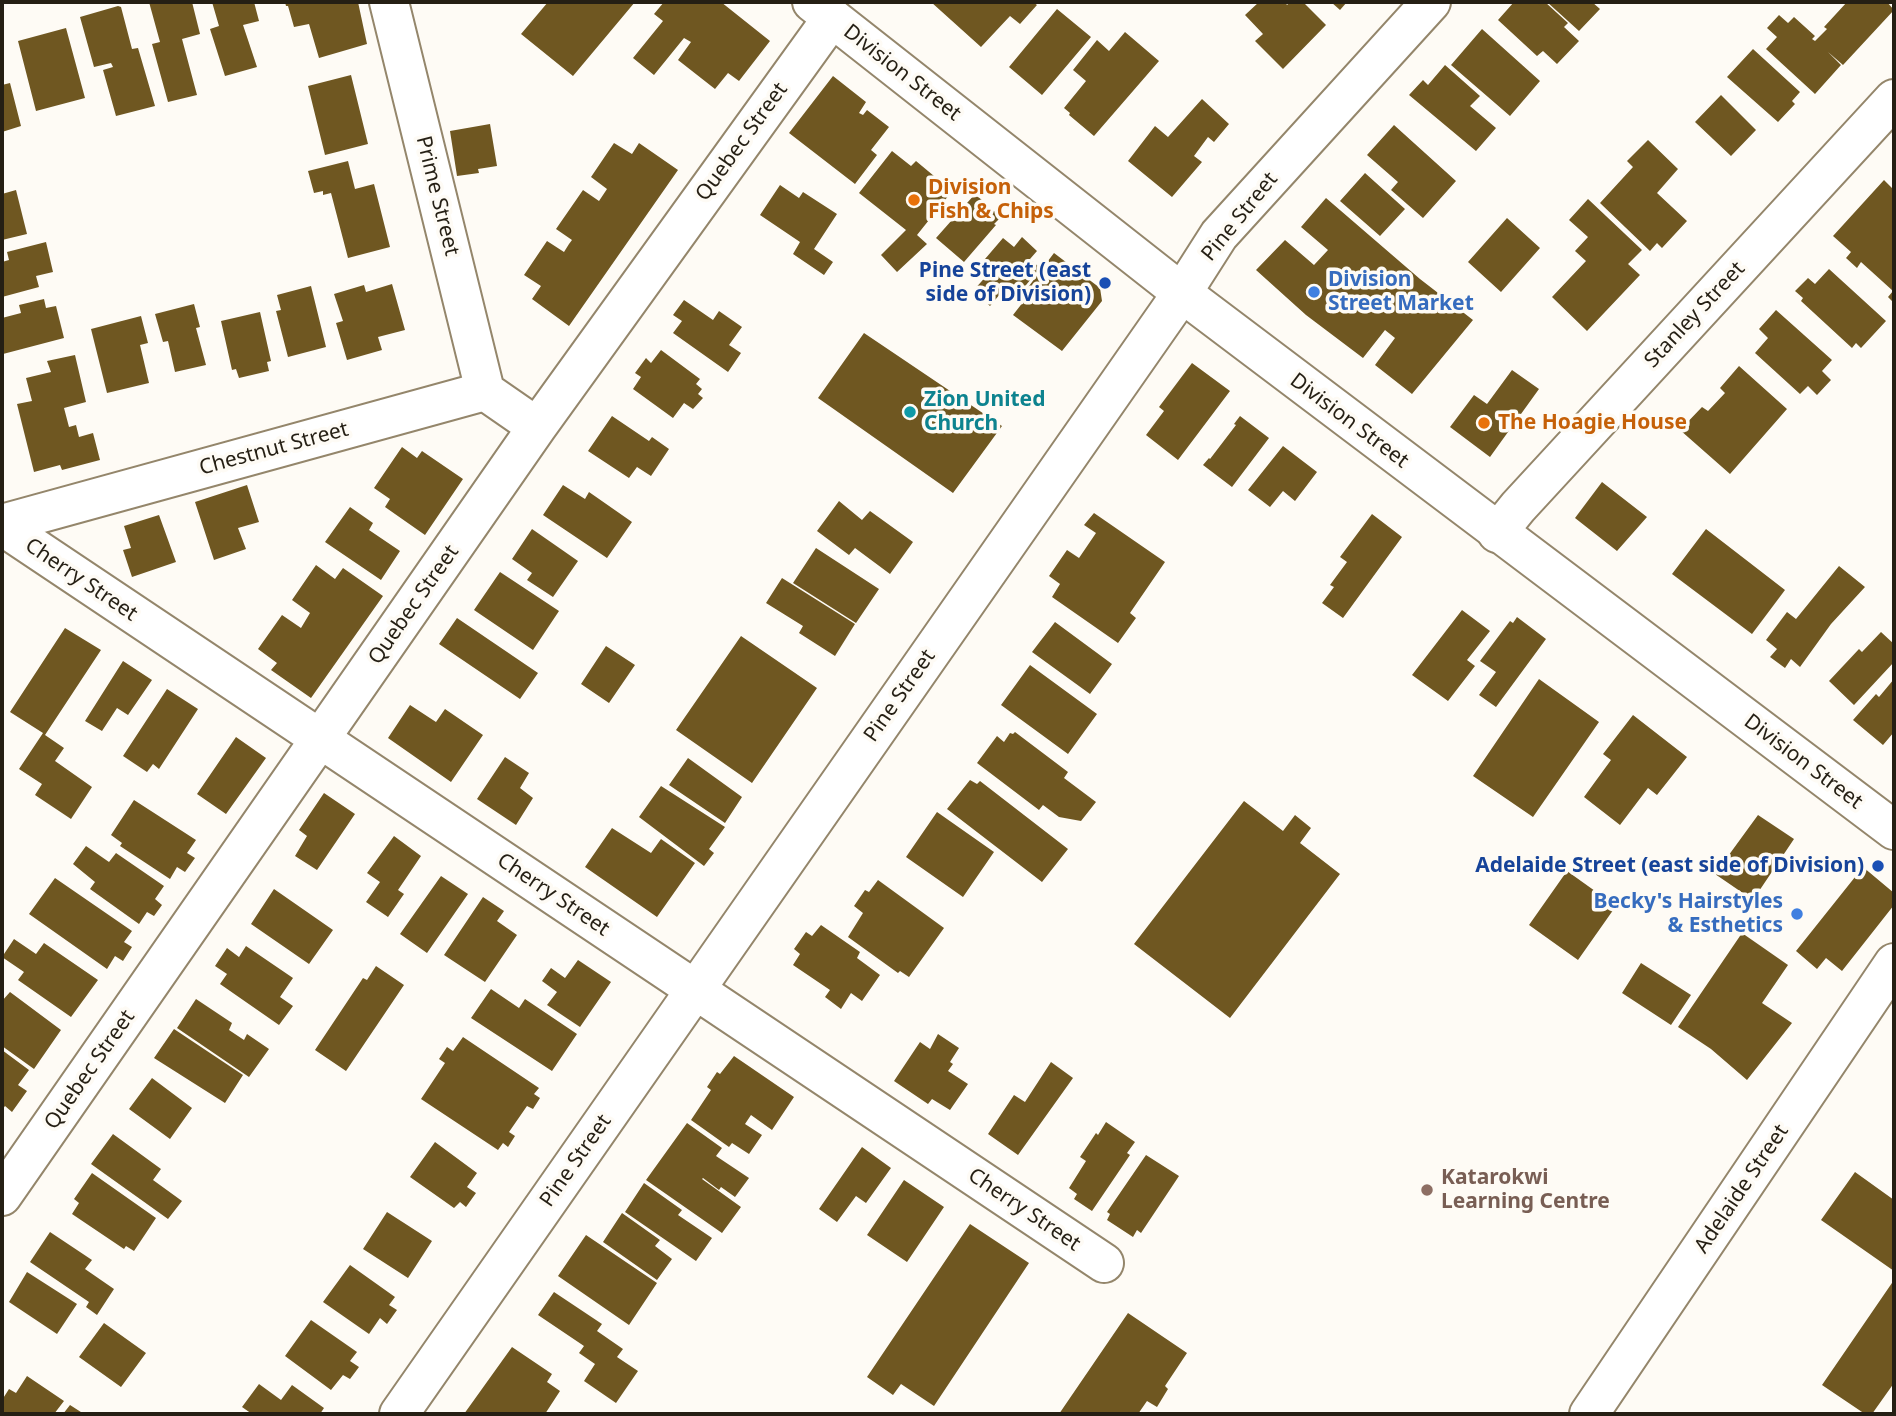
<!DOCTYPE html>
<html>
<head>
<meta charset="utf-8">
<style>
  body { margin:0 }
  #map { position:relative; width:1896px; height:1416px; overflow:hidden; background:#fefbf5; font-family:"Noto Sans",sans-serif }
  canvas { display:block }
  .frame { position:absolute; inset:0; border:4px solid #251f14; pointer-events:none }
</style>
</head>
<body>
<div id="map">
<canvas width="1896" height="1416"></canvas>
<div class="frame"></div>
</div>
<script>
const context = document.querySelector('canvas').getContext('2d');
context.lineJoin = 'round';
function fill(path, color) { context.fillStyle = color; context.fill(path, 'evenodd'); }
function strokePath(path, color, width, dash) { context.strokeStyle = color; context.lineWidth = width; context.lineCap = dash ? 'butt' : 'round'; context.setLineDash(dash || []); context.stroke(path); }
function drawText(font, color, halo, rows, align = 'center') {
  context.font = font + ' "Noto Sans",sans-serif'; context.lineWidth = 7; context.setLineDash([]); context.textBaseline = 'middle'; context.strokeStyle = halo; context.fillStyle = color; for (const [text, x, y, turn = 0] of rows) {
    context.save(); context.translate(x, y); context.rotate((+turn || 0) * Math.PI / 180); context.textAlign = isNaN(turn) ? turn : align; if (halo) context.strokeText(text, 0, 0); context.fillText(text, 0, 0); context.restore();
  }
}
fill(new Path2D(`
  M149 2H192L200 34 182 39 197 95 168 102 152 44 160 42Z
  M212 2H254L259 21 243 25 257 67 225 76 210 29 219 26Z
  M285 2H358L367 44 319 58 309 24 294 27 288 6H286Z
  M548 2H635L573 76 521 34Z
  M664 2H721L770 41 739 81 728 73 715 89 678 60 691 42 684 38 654 75 633 58 663 21 654 14Z
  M931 2H1033L1037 5 1020 24 1010 16 981 47Z
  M1259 2H1285L1287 5 1290 2H1303L1326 25 1283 69 1255 41 1263 34 1245 15Z
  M1331 2H1347L1340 10Z
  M1514 2H1545L1568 23 1564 27 1579 41 1557 64 1543 51 1537 56 1498 20Z
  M1547 2H1592L1600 9 1579 31Z
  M1847 2H1887L1894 10 1843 65 1828 52 1841 65 1815 94 1766 49 1777 37 1767 28 1779 15 1788 23 1794 17 1815 36 1812 39 1815 41 1827 29 1824 27Z
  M118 6 121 7 132 49 138 48 155 106 116 116 103 70 113 67 111 63 94 67 80 17Z
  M1057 9 1091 37 1042 95 1009 67Z
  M66 28 85 98 36 111 18 41Z
  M1482 29 1540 81 1510 116 1451 65Z
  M1125 32 1159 61 1094 136 1069 115 1070 113 1064 108 1086 81 1073 70 1097 40 1109 51Z
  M1753 49 1800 92 1792 101 1795 104 1778 122 1727 77Z
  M1445 65 1480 96 1470 106 1496 128 1476 151 1409 95 1423 80 1428 85Z
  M351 75 368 144 325 155 308 86Z
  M833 76 866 102 859 113 863 115 867 110 889 127 871 150 877 155 855 184 789 133Z
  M10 83 21 126 2 132V85Z
  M1721 95 1756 130 1731 156 1695 122Z
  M1202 99 1229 124 1214 142 1208 137 1194 156 1202 162 1172 197 1128 161 1155 126 1168 137Z
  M490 124 497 166 478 169 479 173 457 176 450 131Z
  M1394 125 1456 181 1423 218 1391 190 1398 182 1367 155Z
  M1648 140 1678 169 1657 193 1687 221 1662 248 1657 243 1650 251 1600 203 1633 167 1627 161Z
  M614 143 632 154 639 143 678 170 569 326 532 299 541 286 524 275 547 241 564 252 569 244 572 240 556 229 583 190 599 201 607 189 591 177Z
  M892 151 911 166 916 161 934 176 930 181 949 195 917 235 927 244 897 272 881 255 906 230 859 193Z
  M348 161 355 189 374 184 390 247 348 258 331 193 323 195V191L314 193 308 171Z
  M1365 173 1405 209 1380 236 1340 201Z
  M1884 180 1894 190V303L1888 297 1893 291 1861 262 1857 268 1846 258 1851 252 1833 236Z
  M780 185 799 198 803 192 837 214 814 249 833 262 824 275 793 254 800 242 760 215Z
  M16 190 27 234 2 240V194Z
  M975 194 1001 217 994 224 996 225 964 262 936 238Z
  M1326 198 1420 279 1473 320 1412 394 1375 365 1395 338 1385 330 1363 358 1306 315 1256 270 1285 240 1314 265 1328 250 1301 227Z
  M1588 199 1642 250 1628 264 1640 275 1587 331 1552 297 1586 261 1575 251 1588 237 1569 220Z
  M1507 218 1540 248 1501 292 1468 262Z
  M1022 237 1037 251 1030 259 1040 268 1017 296 1006 287 990 306 973 291 989 273 979 266 1003 238 1014 247Z
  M46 242 53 272 36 276 39 287 2 297V262L9 260 7 252Z
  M1054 253 1100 288 1102 301 1062 351 1013 315 1027 297 1023 294Z
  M1829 269 1886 321 1861 348 1856 343 1852 348 1801 301 1803 298 1795 291 1808 278 1815 284Z
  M392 284 405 330 378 337 382 350 347 360 336 323 343 321 334 294 364 285 366 292Z
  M311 286 326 347 288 357 276 311 281 310 277 295Z
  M44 299 46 308 56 306 64 338 3 354 2 318 21 313 19 305Z
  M684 300 713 320 719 311 742 327 729 345 741 353 728 372 673 333 682 321 673 315Z
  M194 304 200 327 196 328 206 365 175 372 168 341 163 342 155 314Z
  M1776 310 1832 360 1822 371 1831 380 1817 395 1808 386 1800 394 1755 353 1768 338 1759 329Z
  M260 312 271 361 267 362 269 371 239 378 236 369 232 370 221 321Z
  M141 316 148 343 140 345 149 383 107 393 91 329Z
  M864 333 1002 426 953 493 818 398Z
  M661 350 700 379 696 384 702 389 698 394 703 398 693 409 684 403 673 418 633 389 641 377 635 373 646 358 651 363Z
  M75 355 86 402 64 408 69 427 76 425 79 437 93 433 100 460 62 470 60 465 34 472 17 404 32 401 26 378 51 372 47 361Z
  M1192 363 1230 391 1178 460 1146 435 1164 411 1159 407Z
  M1739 366 1787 409 1730 474 1680 430 1702 407 1708 411 1725 393 1720 388Z
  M1512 370 1539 389 1490 457 1450 427 1474 395 1487 404Z
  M612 416 649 441 652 437 669 449 651 476 637 467 629 478 588 451Z
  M1240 416 1269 438 1232 487 1203 465 1209 458 1210 459 1236 425 1234 424Z
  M1283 446 1317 472 1295 501 1283 491 1270 507 1248 490Z
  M402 447 417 458 422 451 463 479 425 535 385 507 390 499 374 488Z
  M1602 482 1647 517 1617 551 1575 518Z
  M247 485 259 522 238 528 246 549 214 560 195 502Z
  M563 485 585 499 589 492 632 522 607 558 543 515Z
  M839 501 862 520 870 511 913 542 890 574 855 548 849 555 817 531Z
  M350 507 373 523 369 530 400 551 381 580 325 542Z
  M1094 513 1165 562 1130 613 1136 618 1118 643 1052 597 1060 584 1049 576 1067 550 1079 558 1096 533 1084 525Z
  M1372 514 1402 537 1343 618 1322 603 1334 587 1330 585 1347 562 1340 557Z
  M159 515 176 562 132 577 123 550 131 548 124 526Z
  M532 529 578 561 553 597 527 580 532 573 512 559Z
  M1706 529 1785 590 1752 634 1672 574Z
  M816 548 879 589 856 623 793 583Z
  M316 565 335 579 343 568 383 596 311 698 271 670 277 663 258 649 282 615 301 628 310 613 292 600Z
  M1839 566 1865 587 1831 624 1800 667 1791 659 1785 668 1770 657 1777 649 1766 640 1787 612 1796 619Z
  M500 572 559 611 533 650 474 610Z
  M782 578 855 624 835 656 799 633 803 626 766 603Z
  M1462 610 1490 631 1467 660 1475 666 1448 701 1412 675Z
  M1517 617 1546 639 1496 707 1479 695 1496 672 1480 661 1510 621 1513 623Z
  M457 618 538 673 520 699 439 644Z
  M1055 622 1112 664 1090 694 1032 652Z
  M65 628 101 650 45 735 64 748 55 761 92 787 71 819 35 795 42 784 19 769 43 733 10 712Z
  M1881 632 1894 644V662L1854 705 1829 681 1859 649 1862 652Z
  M741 636 817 688 752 783 676 730Z
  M606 646 635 665 609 703 581 684Z
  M123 661 152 680 128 715 117 708 102 731 85 721Z
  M1030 665 1097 714 1068 754 1001 705Z
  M1539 679 1599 722 1533 817 1473 776Z
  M1894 679V732L1883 745 1853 720 1876 694 1879 697Z
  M167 689 198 709 159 769 153 764 147 772 123 756Z
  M410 705 436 722 445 709 483 735 451 782 388 738Z
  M1633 715 1687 757 1657 795 1648 788 1620 825 1584 797 1611 760 1603 754Z
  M1015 732 1068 772 1064 778 1096 802 1081 821 1059 817 1043 805 1039 810 977 763 997 736 1004 742 1010 733 1013 734Z
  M236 737 266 758 226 814 197 794Z
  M505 757 529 773 520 788 533 798 516 825 477 799Z
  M688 758 742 797 725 823 669 785Z
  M970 780 977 784 980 781 1068 849 1042 882 947 809Z
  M661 786 725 827 709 849 714 853 704 866 639 817Z
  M324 793 355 814 317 870 295 856 307 836 299 830Z
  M134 800 196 840 187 853 195 858 185 872 177 867 170 879 120 846 122 843 111 835Z
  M1244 801 1283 831 1295 815 1311 828 1300 843 1340 874 1230 1018 1134 944Z
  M937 812 994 852 963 897 906 857Z
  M1758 815 1794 839 1753 900 1715 874Z
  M612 828 651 853 661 839 695 863 657 917 585 867Z
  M394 836 421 856 398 890 404 894 388 917 366 902 380 882 367 873Z
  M86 846 109 862 116 853 164 886 155 899 162 905 154 916 147 912 139 924 90 889 95 882 73 864Z
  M1863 867 1894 893V905L1842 971 1826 958 1817 969 1796 951Z
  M1567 871 1616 906 1578 960 1529 925Z
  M441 876 468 894 427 953 400 934Z
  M55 878 132 931 124 942 132 947 123 961 115 956 107 969 29 914Z
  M878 880 944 928 909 977 900 971 898 973 848 937 863 913 854 906 865 890 869 892Z
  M274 889 333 930 309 964 251 924Z
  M483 897 504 911 497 921 517 935 485 982 444 955Z
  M821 925 860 952 857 958 880 975 862 1001 851 993 841 1009 825 997 830 990 793 965 800 954 794 949 806 932 812 936Z
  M1742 933 1788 965 1762 1003 1792 1023 1747 1080 1711 1049 1678 1027Z
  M14 939 36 954 44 943 98 980 71 1017 18 980 24 972 2 957Z
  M246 946 293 978 280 997 293 1006 279 1025 220 984 227 974 215 966 227 948 239 957Z
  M578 960 611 982 580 1027 547 1005 557 992 542 981 551 968 565 978Z
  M1641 963 1691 995 1671 1025 1622 993Z
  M376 966 404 985 346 1071 315 1050 363 978 367 980Z
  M491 989 519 1008 525 999 577 1034 552 1071 471 1018Z
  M10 992 61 1030 34 1069 2 1046V1001Z
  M196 999 232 1023 229 1030 244 1040 247 1034 269 1049 249 1077 177 1028Z
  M174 1029 243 1075 225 1103 154 1058Z
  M938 1034 959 1048 950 1062 953 1064 948 1071 968 1084 950 1110 932 1099 928 1104 894 1081 920 1042 930 1049Z
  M463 1037 539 1088 534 1094 540 1098 533 1109 527 1106 509 1132 515 1136 508 1147 503 1143 498 1150 421 1099 445 1063 439 1059 447 1047 453 1051Z
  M2 1050 29 1070 18 1085 27 1091 12 1112 5 1106 2 1110Z
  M734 1056 794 1097 772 1130 751 1115 745 1124 762 1135 749 1154 732 1143 729 1147 691 1120 711 1090 707 1087 717 1072 720 1074Z
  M1051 1062 1073 1078 1018 1155 988 1134 1014 1095 1025 1102Z
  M152 1078 192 1108 170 1139 129 1109Z
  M1106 1122 1135 1142 1127 1153 1130 1155 1092 1211 1074 1199 1077 1194 1069 1188 1086 1161 1080 1157 1096 1133 1098 1135Z
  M687 1123 722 1148 716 1156 749 1178 735 1197 721 1187 719 1190 703 1178 702 1179 741 1207 722 1233 646 1180Z
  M113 1134 161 1169 153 1180 182 1201 168 1219 91 1164Z
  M435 1142 477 1173 467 1187 476 1193 466 1207 460 1202 454 1208 410 1177Z
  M862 1147 891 1168 866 1203 856 1196 837 1222 819 1209Z
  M1146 1155 1179 1176 1141 1233 1137 1230 1133 1237 1107 1220 1110 1214 1107 1212Z
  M1855 1172 1894 1200V1271L1821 1220Z
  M92 1173 156 1218 134 1251 126 1246 124 1249 72 1214 79 1203 74 1199Z
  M904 1180 944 1207 907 1262 867 1235Z
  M644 1183 682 1210 678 1215 712 1238 696 1261 625 1212Z
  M387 1212 432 1241 408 1278 363 1249Z
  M622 1213 660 1240 655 1246 672 1259 657 1280 603 1242Z
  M970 1224 1029 1263 934 1406 901 1384 893 1395 867 1377Z
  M50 1232 92 1260 85 1269 114 1289 97 1315 86 1307 89 1302 30 1262Z
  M586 1235 657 1283 629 1325 558 1276Z
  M350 1265 395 1297 389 1305 397 1310 387 1324 380 1318 369 1334 323 1302Z
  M27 1272 77 1304 57 1334 9 1302Z
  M1894 1280V1383L1872 1414H1865L1822 1385Z
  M554 1292 602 1324 597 1331 623 1349 617 1357 638 1371 616 1403 584 1381 595 1364 579 1353 584 1346 538 1315Z
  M1128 1313 1187 1353 1165 1386 1168 1389 1157 1407 1147 1401 1138 1414H1059Z
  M311 1320 357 1352 350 1361 359 1367 350 1379 343 1375 331 1390 285 1356Z
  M104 1323 146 1353 121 1387 79 1357Z
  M512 1347 552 1374 547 1382 560 1391 545 1414H464Z
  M27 1376 64 1401 54 1414H2V1400L9 1389 16 1393Z
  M259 1384 281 1400 292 1385 324 1408 320 1414H252L242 1407Z
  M70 1405 84 1414H63Z`), '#6f5721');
const minor = new Path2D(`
  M389 2 485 391
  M2 524 485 391 537 427
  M2 526 1104 1263
  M1497 533 1518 507 1894 99
  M2 1196 537 427 832 18
  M399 1414 1182 293 1219 235 1431 2
  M1589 1414 1894 963`);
const major = new Path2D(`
  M812 2 1182 293 1894 830`);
strokePath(minor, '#94866b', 42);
strokePath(major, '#94866b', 42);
strokePath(minor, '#fff', 38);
strokePath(major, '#fff', 38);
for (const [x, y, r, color] of [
  [914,200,7,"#e8710a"],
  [1105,283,7,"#1a4fb4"],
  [1314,292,7,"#3f7fe0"],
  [910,412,7,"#0f9aa8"],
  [1484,423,7,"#e8710a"],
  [1878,866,7,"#1a4fb4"],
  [1797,914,7,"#3f7fe0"],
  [1427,1190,7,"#8d6e63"]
]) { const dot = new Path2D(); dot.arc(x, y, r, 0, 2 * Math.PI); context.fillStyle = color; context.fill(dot); strokePath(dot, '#fefbf5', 2.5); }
drawText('21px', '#251f14', '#fefbf5', [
  ["Division Street",902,73,38],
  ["Quebec Street",742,142,-54],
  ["Prime Street",437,196,76],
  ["Pine Street",1240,217,-51],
  ["Stanley Street",1695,315,-47],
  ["Division Street",1349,421,37],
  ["Chestnut Street",274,449,-15],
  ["Cherry Street",81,580,34],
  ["Quebec Street",414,605,-55],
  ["Pine Street",900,696,-55],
  ["Division Street",1803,762,37],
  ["Cherry Street",553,895,34],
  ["Quebec Street",90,1070,-55],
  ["Pine Street",576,1161,-55],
  ["Adelaide Street",1742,1189,-56],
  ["Cherry Street",1024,1210,34]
]);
drawText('bold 21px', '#c56008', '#fefbf5', [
  ["Division",928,188],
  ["Fish & Chips",928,212],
  ["The Hoagie House",1498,423]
], 'left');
drawText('bold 21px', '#164399', '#fefbf5', [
  ["Pine Street (east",1091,271],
  ["side of Division)",1091,295],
  ["Adelaide Street (east side of Division)",1864,866]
], 'right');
drawText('bold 21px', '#366cbe', '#fefbf5', [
  ["Division",1328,280],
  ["Street Market",1328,304],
  ["Becky's Hairstyles",1783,902,"right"],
  ["& Esthetics",1783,926,"right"]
], 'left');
drawText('bold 21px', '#0d838f', '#fefbf5', [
  ["Zion United",924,400],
  ["Church",924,424]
], 'left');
drawText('bold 21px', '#785e54', '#fefbf5', [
  ["Katarokwi",1441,1178],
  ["Learning Centre",1441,1202]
], 'left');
</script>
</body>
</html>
